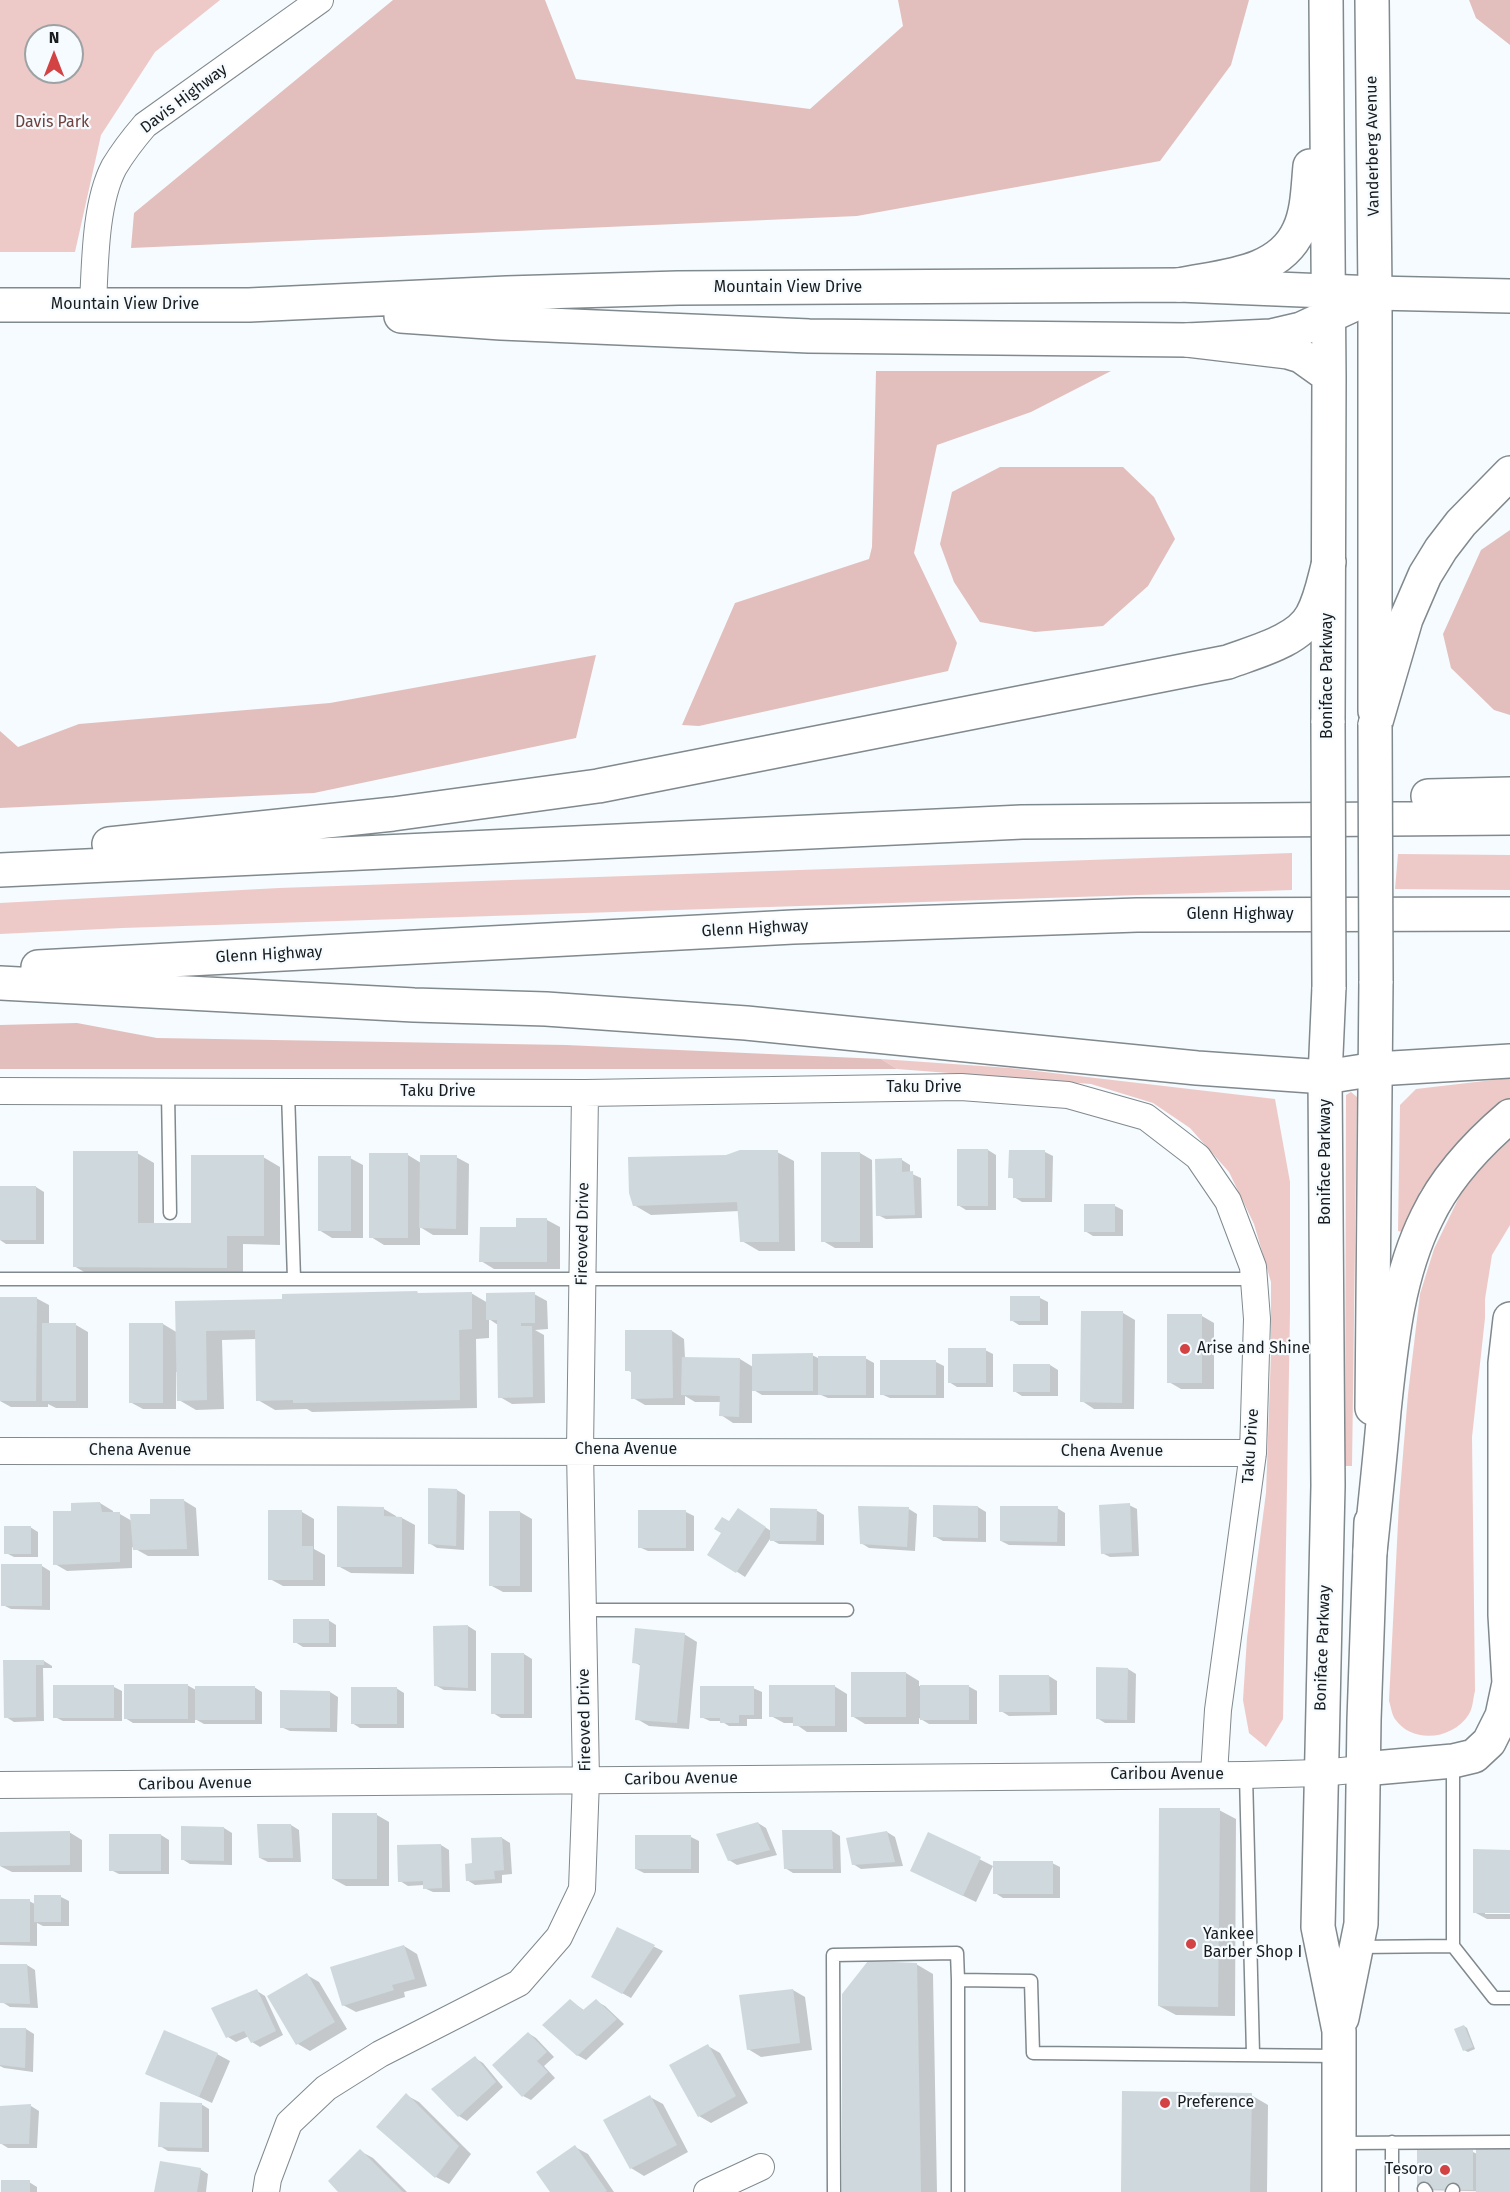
<!DOCTYPE html>
<html>
<head>
<meta charset="utf-8">
<style>
  body { margin:0 }
  #map { position:relative; width:1510px; height:2192px; overflow:hidden; background:#f5fbfe; font-family:"Fira Sans",sans-serif }
  canvas { display:block }
  .north { position:absolute; left:24px; top:24px; width:60px; height:60px; box-sizing:border-box; background:#f5fbfe; border:2px solid #9da2a4; border-radius:50%; rotate:0deg; font-size:16px; font-weight:700; line-height:24px; text-align:center; color:#191c1e }
  .north::after { content:''; display:block; margin:auto; width:21px; height:27px; background:#d34344; clip-path:polygon(50% 0,100% 100%,50% 72%,0 100%) }
</style>
</head>
<body>
<div id="map">
<canvas width="1510" height="2192"></canvas>
<div class="north">N</div>
</div>
<script>
const context = document.querySelector('canvas').getContext('2d');
context.lineJoin = 'round';
function fill(path, color) { context.fillStyle = color; context.fill(path, 'evenodd'); }
function strokePath(path, color, width, dash) { context.strokeStyle = color; context.lineWidth = width; context.lineCap = dash ? 'butt' : 'round'; context.setLineDash(dash || []); context.stroke(path); }
function drawText(font, color, halo, rows, align = 'center') {
  context.font = font + ' "Fira Sans",sans-serif'; context.lineWidth = 4.5; context.setLineDash([]); context.textBaseline = 'middle'; context.strokeStyle = halo; context.fillStyle = color; for (const [text, x, y, turn = 0] of rows) {
    context.save(); context.translate(x, y); context.rotate((+turn || 0) * Math.PI / 180); context.textAlign = isNaN(turn) ? turn : align; if (halo) context.strokeText(text, 0, 0); context.fillText(text, 0, 0); context.restore();
  }
}
fill(new Path2D(`
  M0 0H220L155 52 101 135 75 252H0ZM36 36H72V72H36Z
  M1292 853V890L122 928 0 934V903L279 888Z
  M1398 854 1510 855V890L1395 889Z
  M881 1059 1010 1068 1275 1099 1290 1182V1312L1283 1719 1266 1747 1249 1733 1243 1700 1247 1638 1266 1493 1271 1353V1282L1254 1224 1229 1172 1190 1128 1153 1103 1091 1084 897 1069Z
  M1510 1078V1100L1468 1133 1420 1191 1406 1233 1398 1231 1400 1105 1416 1089Z
  M1351 1092 1357 1097 1352 1466H1345L1346 1095Z
  M1510 1138V1225L1492 1255 1485 1299V1318L1472 1437 1475 1691C1473 1698 1473 1708 1469 1714 1454 1739 1413 1745 1395 1719 1392 1715 1391 1707 1389 1701L1399 1503 1408 1394 1420 1294 1434 1249 1465 1185 1494 1152Z`), '#edcac7');
fill(new Path2D(`
  M393 0H545L576 79 810 109 903 26 898 0H1249L1231 65 1160 161 857 216 131 248 134 213Z
  M1469 0H1510V45L1476 18Z
  M876 371H1111L1031 412 937 445 914 553 957 643 948 671 699 726 682 725 735 603 869 559 872 547Z
  M1000 467H1123L1154 497 1175 539 1148 586 1103 626 1035 632 980 622 954 582 940 544 952 492Z
  M1510 530V715L1494 710 1451 668 1443 634 1481 550Z
  M596 655 576 738 314 793 0 808V731L18 747 79 724 330 703Z
  M77 1023 157 1038 566 1045 881 1059 897 1069H0V1025Z`), '#e2bfbc');
fill(new Path2D(`
  M988 1150 996 1155V1210H966L958 1205Z
  M777 1152 794 1161 795 1251H759L742 1241 740 1211 651 1215 634 1205 727 1156Z
  M1045 1152 1053 1156 1052 1202H1022L1014 1197 1015 1180 1010 1177Z
  M137 1153 154 1163V1225H192L263 1157 280 1167V1245L243 1244V1276H91L74 1266Z
  M860 1153 872 1160 873 1248H835L823 1241Z
  M408 1155 421 1163 456 1157 469 1164 468 1235H433L420 1227V1245H384L371 1237Z
  M350 1158 363 1165V1238H332L319 1230Z
  M902 1160 910 1165V1173L921 1178 922 1218 886 1219 878 1215Z
  M0 1187H36L44 1192V1244H6L0 1240Z
  M1115 1206 1123 1210V1236H1093L1085 1231Z
  M518 1220H547L560 1227V1269H494L481 1261 518 1229Z
  M471 1293 488 1303 534 1294 547 1301 548 1329 535 1330 544 1335 545 1403 512 1404 500 1397 498 1325 489 1319V1338L476 1339 477 1408 312 1412 307 1409 275 1410 258 1400 257 1339 222 1340 224 1409 196 1410 179 1400 178 1372H176V1409H143L130 1402 163 1324 178 1333Z
  M0 1298H36L49 1305V1325H76L88 1332V1408H56L48 1404V1407H11L0 1401Z
  M1040 1298 1048 1302V1325H1019L1011 1320Z
  M1123 1313 1135 1320 1134 1409H1094L1082 1401Z
  M1202 1316 1214 1323V1389H1181L1169 1382Z
  M672 1331 684 1339 685 1358 740 1359 753 1367 812 1355 820 1359 865 1358 874 1363V1398H828L821 1395H762L752 1389V1423H733L721 1415V1402H695L685 1396V1405H645L633 1398V1373L627 1370Z
  M985 1350 993 1354V1387H957L949 1382Z
  M936 1362 944 1366V1398H890L881 1394Z
  M1050 1365 1058 1370V1396H1022L1014 1391Z
  M457 1490 465 1495 464 1550 437 1548 429 1543Z
  M183 1500 196 1508 199 1556H148L132 1547V1568L67 1571 55 1564 73 1512 100 1503 113 1511V1514H120L132 1521 152 1515Z
  M1129 1505 1137 1509 1139 1556 1110 1557 1102 1553Z
  M978 1507 986 1512V1542L943 1541 934 1536Z
  M1057 1508 1065 1513V1546L1009 1545 1001 1541Z
  M384 1509 396 1516V1518H402L415 1525 414 1574 351 1573 338 1566Z
  M909 1509 917 1514 915 1551 869 1548 861 1543Z
  M816 1510 824 1515V1545L779 1544 770 1539 745 1577 710 1554 730 1523 746 1515 771 1531Z
  M302 1512 314 1519V1549L325 1555V1586H283L270 1579Z
  M520 1512 532 1519V1592H503L490 1585Z
  M686 1512 694 1516V1551H648L639 1547Z
  M30 1527 38 1532V1557H14L6 1553Z
  M42 1566 50 1571V1610L11 1609 3 1605Z
  M328 1620 336 1625V1647H303L295 1642Z
  M468 1626 476 1631V1691L444 1690 435 1685Z
  M684 1634 697 1642 689 1729 649 1726 637 1719 641 1666 634 1662Z
  M493 1654H524L532 1659V1718H501L493 1713Z
  M44 1661 52 1666V1668H43L44 1721 14 1722 6 1717 5 1662Z
  M1128 1669 1136 1674 1135 1723H1105L1097 1718Z
  M906 1673 919 1681V1686H968L977 1691V1724H929L919 1718V1724H865L852 1716Z
  M1049 1676 1057 1681V1715L1009 1716 1001 1711Z
  M187 1685 196 1690 254 1687 262 1692V1724H204L195 1719V1723H133L125 1718Z
  M834 1686 847 1694V1732H807L794 1723H784L771 1716Z
  M114 1687 122 1691V1721H63L55 1717Z
  M396 1688 404 1693V1728H360L352 1723Z
  M753 1688 762 1692V1719H747V1726H729L721 1721H710L701 1717Z
  M330 1692 338 1697 337 1732 290 1731 281 1727Z
  M1219 1810 1236 1819 1235 2016 1176 2015 1159 2006Z
  M377 1815 389 1822V1886H346L333 1879Z
  M758 1823 766 1828 777 1855 737 1865 729 1860Z
  M291 1825 299 1830 301 1862H268L260 1858Z
  M224 1828 232 1833V1865L190 1864 182 1859Z
  M832 1831 840 1836 841 1873H793L785 1868Z
  M69 1832 82 1840V1872H12L0 1866V1833Z
  M887 1832 895 1837 903 1866 861 1869 853 1864Z
  M929 1834 993 1866 976 1902 924 1877Z
  M161 1835 169 1840V1874H119L111 1870Z
  M691 1837 699 1841V1873H644L636 1869Z
  M502 1838 510 1843 512 1874 502 1875V1883L475 1885 467 1880 474 1865Z
  M441 1845 449 1850 450 1892H433L424 1888V1885L408 1886 400 1881Z
  M1510 1851V1911H1485V1914H1510V1919H1487L1474 1912Z
  M1052 1863 1060 1867V1898H1003L995 1893Z
  M61 1897 69 1901V1926H43L37 1923V1946L0 1945V1901H29L35 1904Z
  M618 1929 663 1951 631 1998 593 1977Z
  M404 1946 417 1954 427 1986 404 1992 405 1997 356 2012 343 2005Z
  M916 1964 933 1974 937 2192H844Z
  M0 1965H27L35 1970 38 2008 10 2007 2 2002Z
  M307 1975 319 1982 347 2029 310 2051 298 2044Z
  M793 1990 805 1997 812 2050 761 2057 748 2049Z
  M257 1991 265 1996 283 2035 260 2047 252 2042 249 2036 236 2042 228 2037Z
  M596 2001 605 2006 624 2024 586 2060 577 2055 578 2006 585 2011Z
  M1464 2026 1467 2028 1475 2049 1468 2052 1464 2050Z
  M0 2029H26L34 2034 33 2072 4 2068 0 2066Z
  M528 2033 536 2038 554 2057 544 2066 555 2078 531 2100 523 2096Z
  M708 2046 720 2053 748 2103 711 2123 699 2116Z
  M217 2054 230 2061 212 2103 147 2073Z
  M475 2058 483 2063 503 2087 467 2121 459 2116 433 2089Z
  M406 2095 419 2102 471 2154 449 2184 436 2177 378 2127Z
  M1251 2095 1268 2105 1267 2192H1122Z
  M650 2097 663 2104 688 2152 644 2176 631 2168Z
  M201 2104 209 2109V2152L168 2151 160 2146Z
  M31 2106 39 2111 37 2148H8L0 2143V2108Z
  M575 2147 588 2154 614 2192H552Z
  M360 2151 373 2158 407 2192H341Z
  M1510 2151V2192L1422 2190 1473 2152 1477 2154Z
  M200 2169 208 2174 206 2192H156Z
  M29 2182 37 2187V2192H2Z`), '#0003');
fill(new Path2D(`
  M957 1149H988V1206H957Z
  M740 1150H778L779 1242H740L737 1202 633 1206 629 1193 628 1157 726 1155Z
  M1009 1150H1045V1198H1013V1178H1008Z
  M73 1151H138V1223H191V1155H264V1236H227V1268L73 1267Z
  M821 1152H860V1242H821Z
  M369 1153H408V1238H369Z
  M420 1155H457L456 1229 419 1228Z
  M318 1156H351V1231H318Z
  M902 1158V1172L913 1171 915 1215 876 1216 875 1159Z
  M0 1186H36V1240H0Z
  M1084 1204H1115V1232H1084Z
  M516 1218H547V1262H479L480 1227H516Z
  M417 1291 418 1293 472 1292V1329L459 1330 460 1400 293 1403V1400L256 1401 255 1330 206 1331 207 1400 177 1401 175 1301 282 1299V1294Z
  M535 1292V1323H521V1326H532L533 1397 498 1398 497 1320H486V1293Z
  M1010 1296H1040V1321H1010Z
  M0 1297H37L36 1401H0Z
  M1081 1311H1123L1122 1403 1080 1402Z
  M1167 1314H1202V1383H1167Z
  M42 1323H76V1401H42Z
  M129 1323H163V1403H129Z
  M625 1330H672L673 1398 631 1399V1371H625Z
  M948 1348H986V1383H948Z
  M813 1353V1391H752V1354Z
  M818 1356H866V1395H818Z
  M682 1357 740 1358 739 1417 719 1416 720 1396 681 1395Z
  M880 1360H936V1395H880Z
  M1013 1364H1050V1392H1013Z
  M428 1488 457 1489 456 1546 428 1544Z
  M150 1499H184L187 1549 133 1550 130 1514H150Z
  M100 1502 102 1512H120V1562L53 1565V1511H71V1503Z
  M1130 1503 1132 1552 1101 1554 1099 1505Z
  M933 1505 978 1506V1538L933 1537Z
  M337 1506 384 1507V1516L402 1517V1567H337Z
  M858 1506 909 1507 907 1547 860 1544Z
  M1000 1506H1058L1057 1542 1000 1541Z
  M738 1508 766 1527 736 1573 707 1555 721 1533 714 1529 722 1517 729 1521Z
  M770 1508 817 1509 816 1541H770Z
  M268 1510H302V1546H313V1580H268Z
  M638 1510H686V1548H638Z
  M489 1511H520V1586H489Z
  M4 1526H31V1554H4Z
  M1 1564H42V1606H1Z
  M293 1619H329V1643H293Z
  M468 1625V1688L434 1686 433 1626Z
  M635 1628 685 1633 677 1723 635 1720 640 1664 632 1663Z
  M491 1653H524V1714H491Z
  M3 1660H44V1665H36V1717L4 1718Z
  M1096 1667 1128 1668 1127 1720 1096 1719Z
  M851 1672H906V1717H851Z
  M999 1675H1049L1050 1712H999Z
  M124 1684H188V1719H124Z
  M53 1685H114V1718H53Z
  M769 1685H835V1726H793V1717H769Z
  M920 1685H969V1720H920Z
  M195 1686H255V1720H195Z
  M700 1686H754V1715H739V1723H720V1718H700Z
  M351 1687H397V1724H351Z
  M280 1690 330 1691V1728H280Z
  M1159 1808H1220L1218 2007 1158 2006Z
  M332 1813H377V1879H332Z
  M758 1822 770 1850 728 1861 716 1834Z
  M257 1824H291L293 1858H259Z
  M181 1826 224 1827V1861L181 1860Z
  M782 1830H832L833 1869H784Z
  M70 1831V1865L0 1866V1832Z
  M887 1831 895 1862 852 1865 846 1838Z
  M928 1832 981 1857 963 1896 910 1871Z
  M109 1834H161V1871H109Z
  M635 1835H691V1869H635Z
  M502 1837 504 1870 494 1871 495 1879 466 1881 465 1864 472 1863 471 1838Z
  M441 1844 442 1888 423 1889V1881L398 1882 397 1845Z
  M1473 1849 1510 1850V1913H1473Z
  M993 1861H1053V1894H993Z
  M34 1895H61V1922H34Z
  M0 1899H30V1942H0Z
  M617 1927 655 1945 622 1994 591 1977Z
  M404 1945 415 1979 392 1985 394 1990 342 2006 330 1967Z
  M868 1961 917 1963 921 2192H842V1994Z
  M0 1964H27L30 2004 0 2003Z
  M307 1973 335 2022 296 2045 267 1996Z
  M257 1989 276 2031 251 2043 244 2031 226 2038 211 2008Z
  M793 1989 800 2043 747 2050 739 1995Z
  M570 1999 583 2010 596 1999 617 2019 577 2056 542 2025Z
  M1464 2025 1473 2047 1463 2051 1454 2029Z
  M0 2028H26L25 2068 0 2065Z
  M164 2030 218 2053 199 2097 145 2074Z
  M528 2032 547 2052 537 2061 548 2072 522 2097 492 2065Z
  M708 2044 736 2096 698 2117 669 2065Z
  M475 2056 496 2082 458 2117 431 2089Z
  M1122 2091 1252 2093 1250 2192H1121Z
  M406 2093 459 2146 435 2178 376 2127Z
  M650 2095 677 2145 630 2169 603 2120Z
  M160 2102 202 2103V2148L158 2147Z
  M31 2104 29 2144H0V2106Z
  M575 2145 607 2191 605 2192H550L536 2172Z
  M360 2149 403 2192H338L328 2181Z
  M1476 2149H1510V2192H1476Z
  M1417 2150H1473V2190L1417 2189Z
  M160 2161 201 2168 197 2192H154Z
  M1 2180H30V2192H1Z`), '#cfd8dd');
const lane = new Path2D(`
  M168 1092 170 1213
  M288 1092 294 1279
  M0 1279H1254
  M583 1610H847
  M1453 1761V1946
  M1246 1775 1253 2054
  M1357 1947 1453 1946 1494 1998H1510
  M1392 2142V2192
  M1340 2143 1510 2142
  M1424 2189 1426 2192
  M834 2192 833 1955 957 1953 958 1980
  M958 2192V1980L1031 1981 1033 2053 1338 2056
  M1452 2192 1453 2190`);
const street = new Path2D(`
  M93 305C95 264 95 203 114 167 123 152 133 139 145 125L320 0
  M0 1091 585 1093 961 1087 1068 1095 1146 1117 1198 1157 1228 1201 1253 1267 1257 1319 1253 1453 1218 1710 1214 1774
  M0 1451 1253 1453
  M0 1785 1246 1775 1320 1773 1363 1769
  M266 2192 268 2179 289 2123 326 2088 380 2054 519 1983 559 1937 582 1889 586 1780 580 1450 585 1093
  M707 2192 761 2167`);
const secondary = new Path2D(`
  M0 305H249L507 293 678 288 1179 285 1375 293
  M401 316 501 323 809 336 1187 340 1271 336 1301 329 1353 305
  M1363 1769 1453 1761 1474 1756 1489 1742 1502 1716 1509 1683 1505 1615V1363L1510 1319`);
const primary = new Path2D(`
  M1326 0 1329 376 1328 723
  M1372 0 1375 293V711
  M1179 285C1221 276 1279 275 1299 230 1308 211 1308 186 1310 166
  M1187 340 1288 352 1301 356 1329 376
  M1329 987 1325 1077 1328 1486 1318 1927 1339 2031V2192
  M1372 1408 1376 981
  M1342 2018 1361 1924 1364 1720 1371 1522`);
const highway = new Path2D(`
  M1375 293 1510 296
  M1375 725 1406 619 1425 575 1441 549 1461 523 1510 473
  M1428 796 1510 794
  M109 844 393 814 598 786 1228 662C1254 652 1299 641 1312 615 1321 599 1324 580 1329 562
  M0 870 1022 822 1510 818
  M38 967 793 927 1137 915 1510 914
  M0 983 414 1005 546 1009 746 1023 1197 1068 1325 1077 1376 1069 1510 1061
  M1370 1552C1375 1505 1380 1458 1384 1411 1391 1346 1397 1277 1427 1217 1446 1177 1476 1145 1510 1116`);
strokePath(lane, '#80898d', 15);
strokePath(street, '#80898d', 28);
strokePath(secondary, '#80898d', 36);
strokePath(primary, '#80898d', 36);
strokePath(highway, '#80898d', 36);
strokePath(lane, '#fff', 12);
strokePath(street, '#fff', 26);
strokePath(secondary, '#fff', 33);
strokePath(primary, '#fff', 33);
strokePath(highway, '#fff', 33);
const primaryBridge = new Path2D(`
  M1328 723 1329 987
  M1375 725 1376 981`);
strokePath(primaryBridge, '#80898d', 36, []);
strokePath(primaryBridge, '#fff', 33);
for (const [x, y, r, color] of [
  [1185,1349,6,"#d34344"],
  [1191,1944,6,"#d34344"],
  [1165,2103,6,"#d34344"],
  [1445,2170,6,"#d34344"]
]) { const dot = new Path2D(); dot.arc(x, y, r, 0, 2 * Math.PI); context.fillStyle = color; context.fill(dot); strokePath(dot, '#f5fbfe', 2); }
drawText('16px', '#191c1e', '#f5fbfe', [
  ["Davis Highway",184,99,-37],
  ["Vanderberg Avenue",1373,146,-91],
  ["Mountain View Drive",788,288],
  ["Mountain View Drive",125,305],
  ["Boniface Parkway",1328,676,-90],
  ["Glenn Highway",1240,915],
  ["Glenn Highway",755,929,-3],
  ["Glenn Highway",269,955,-3],
  ["Taku Drive",924,1088],
  ["Taku Drive",438,1092],
  ["Boniface Parkway",1326,1162,-90],
  ["Fireoved Drive",583,1234,-89],
  ["Taku Drive",1251,1446,-86],
  ["Chena Avenue",626,1450],
  ["Chena Avenue",140,1451],
  ["Chena Avenue",1112,1452],
  ["Boniface Parkway",1323,1648,-88],
  ["Fireoved Drive",585,1720,-91],
  ["Caribou Avenue",1167,1775],
  ["Caribou Avenue",681,1779,-1],
  ["Caribou Avenue",195,1784,-1]
]);
drawText('16px', '#72403d', '#f5fbfe', [
  ["Davis Park",52,123]
]);
drawText('16px', '#191c1e', '#f5fbfe', [
  ["Arise and Shine",1197,1349],
  ["Yankee",1203,1935],
  ["Barber Shop I",1203,1953],
  ["Preference",1177,2103],
  ["Tesoro",1433,2170,"right"]
], 'left');
</script>
</body>
</html>
